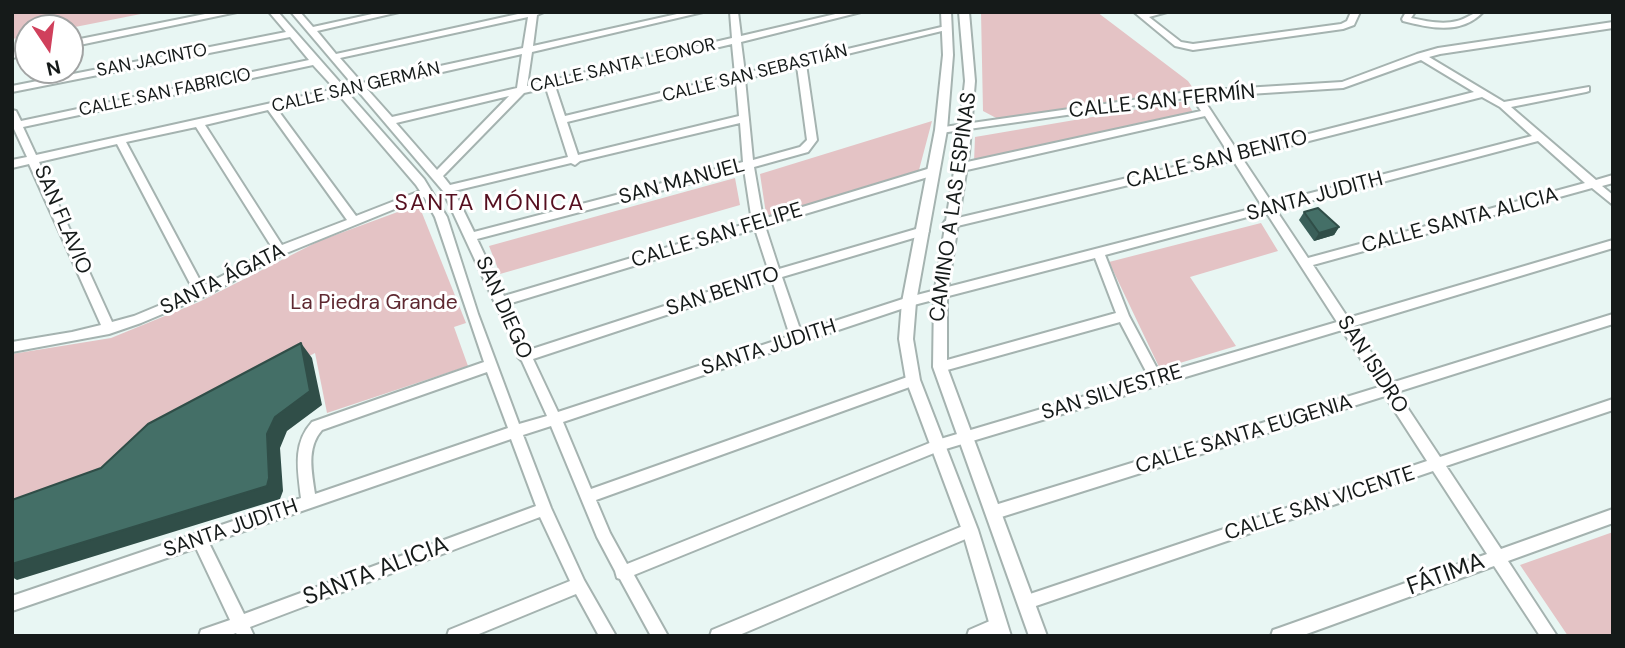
<!DOCTYPE html>
<html>
<head>
<meta charset="utf-8">
<style>
  body { margin:0 }
  #map { position:relative; width:1625px; height:648px; overflow:hidden; background:#e8f6f3; font-family:"DM Sans",sans-serif }
  canvas { display:block }
  .frame { position:absolute; inset:0; border:14px solid #151a19; pointer-events:none }
  .north { position:absolute; left:14px; top:14px; width:70px; height:70px; box-sizing:border-box; background:#fff; border:2px solid #a1a3a3; border-radius:50%; rotate:167deg; font-size:19px; font-weight:700; line-height:28px; text-align:center; color:#151a19 }
  .north::after { content:''; display:block; margin:auto; width:24px; height:32px; background:#d0405c; clip-path:polygon(50% 0,100% 100%,50% 72%,0 100%) }
</style>
</head>
<body>
<div id="map">
<canvas width="1625" height="648"></canvas>
<div class="frame"></div>
<div class="north">N</div>
</div>
<script>
const context = document.querySelector('canvas').getContext('2d');
context.lineJoin = 'round';
function fill(path, color) { context.fillStyle = color; context.fill(path, 'evenodd'); }
function strokePath(path, color, width, dash) { context.strokeStyle = color; context.lineWidth = width; context.lineCap = dash ? 'butt' : 'round'; context.setLineDash(dash || []); context.stroke(path); }
function drawText(font, color, halo, rows, align = 'center') {
  context.font = font + ' "DM Sans",sans-serif'; context.lineWidth = 6; context.setLineDash([]); context.textBaseline = 'middle'; context.strokeStyle = halo; context.fillStyle = color; for (const [text, x, y, turn = 0] of rows) {
    context.save(); context.translate(x, y); context.rotate((+turn || 0) * Math.PI / 180); context.textAlign = isNaN(turn) ? turn : align; if (halo) context.strokeText(text, 0, 0); context.fillText(text, 0, 0); context.restore();
  }
}
fill(new Path2D(`
  M12 12H151L70 28H28V36L12 39Z
  M981 12H1097L1188 81 1195 91 1000 120 983 111Z
  M1186 101 1193 112 974 162 975 137Z
  M932 121 919 170 773 216 766 214 760 174Z
  M735 178 740 205 500 274 489 246Z
  M420 208 466 323 454 327 468 366 327 413 315 353 233 395 111 479 12 518V354L111 338 199 302 319 241 403 210Z
  M1261 223 1278 251 1190 277 1236 346 1160 369 1109 262Z
  M1613 532V636H1568L1520 565Z`), '#e4c3c5');
const minor = new Path2D(`
  M269 12H278L344 87 353 85 291 12H300L313 27 381 12H399L317 31 336 54 527 12H544L537 15 533 46 686 12H703L532 52 527 86 549 79 552 80 732 38 730 12H738L741 36 844 12H861L741 42 745 73 950 25V29L806 64 817 140 808 152 754 167 763 219 934 167 939 171 938 174 765 226 779 269 923 227 929 231 927 234 782 277 801 332 909 297 1262 206 1233 160 949 228 945 227 943 224 945 221 1229 154 1205 116 958 172 953 168 958 164 1201 111 1192 97 941 133 936 130 937 128 1195 91 1342 82 1417 54 1438 48 1613 22V28L1440 54 1429 57 1504 102 1589 87V91L1586 92 1511 107 1596 180 1613 175V183L1602 186 1613 195V205L1592 188 1313 265 1348 318 1613 240V248L1354 326 1391 383 1613 314V324L1397 392 1440 457 1613 399V410L1446 466 1501 549 1613 509V523L1508 561 1557 636H1540L1494 566 1301 636H1271L1273 630 1279 628 1487 554 1433 471 1027 609 1022 607 1019 602 1022 597 1027 595 1427 461 1385 396 995 519 990 517 988 512 990 507 995 505 1379 387 1342 330 939 451 634 575 668 636H651L620 579 617 578 615 571 597 537 551 426 523 435 551 508 584 580 616 636H599L576 594 474 636H447L449 630 570 581 540 517 250 627 254 636H238L236 633 228 636H199L201 630 230 620 196 548 12 611V596L301 498C298 471 292 444 312 422L484 362 435 217 424 197 284 254 205 296 141 323 109 334 12 352V342L72 332 101 325 29 164 12 168V160L27 157 14 129H12V110L16 111 21 121 309 60 290 37 12 92V86L286 32ZM528 17 523 48 362 83 340 58ZM732 44 735 75 565 116 555 86ZM522 54 517 88 392 117 367 89ZM1421 60 1474 92 1238 152 1202 97 1343 88ZM313 65 335 89 36 155 23 127ZM797 66 807 140 800 147 753 160 745 79ZM736 81 739 116 578 155 567 122ZM546 88 568 157 450 185 443 176 524 93ZM358 91 443 191 519 355 518 357 522 361 547 416 519 424 478 314 447 217 424 179 348 93ZM339 95 416 185 420 191 356 216 277 109ZM509 96 437 170 396 123ZM1482 97 1500 107 1532 136 1272 203 1242 158ZM268 110 347 220 282 245 205 125ZM740 123 743 162 474 232 454 191 571 163 575 165 580 161ZM196 127 273 249 203 286 126 142ZM1538 141 1585 183 1308 258 1276 210ZM117 144 194 291 134 316 112 322 39 162ZM744 169 752 222 504 296 477 239ZM1266 212 1337 322 1160 374 1129 316 1105 255ZM755 229 769 272 529 350 508 304ZM1095 258 1116 313 940 362 936 363 934 367 936 371 940 372 1120 322 1149 377 937 440 627 564 610 533 596 500 918 384 919 380 918 376 913 375 591 489 563 422 910 306ZM772 280 790 336 558 412 533 359ZM487 372 508 428 315 494C312 472 306 448 322 430ZM511 439 536 506 244 614 209 543Z
  M1134 12H1167L1149 17 1181 42 1193 44 1341 24 1347 21 1351 12H1360L1354 25 1343 29 1193 50 1175 46Z
  M1406 12H1415L1411 18C1426 21 1442 25 1457 21 1467 19 1472 12 1483 12 1461 35 1430 28 1403 21L1402 19Z
  M970 523 975 525 977 530 975 535 737 636H710L712 630Z
  M999 617 1004 620 1007 625 1004 630 993 636H967L969 630Z`);
const tertiary = new Path2D(`
  M215 12H237L70 47V41Z
  M941 12H951L953 55 947 130 916 302 913 339 920 380 978 530 1011 636H993L962 530 906 380 899 339 902 302 935 130 943 55Z
  M959 12H969L975 81 969 153 947 295V367L1047 636H1029L933 367 934 295 957 153 965 81Z
  M28 49V55L12 58V52Z`);
strokePath(minor, '#a5b3b0', 4);
strokePath(tertiary, '#a5b3b0', 4);
fill(minor, '#fff');
fill(tertiary, '#fff');
fill(new Path2D(`
  M1304 212 1339 227 1334 235 1314 241 1299 220Z`), '#3a5f59');
fill(new Path2D(`
  M1339 227 1334 235 1314 241 1319 233Z
  M301 343 312 358 322 405 287 431 280 448 283 491 280 499 17 580 12 577V564L267 434Z`), '#304e48');
const building = new Path2D(`
  M1318 208 1339 227 1319 233 1304 212Z
  M301 343 310 391 275 417 267 434 269 478 267 486 12 564V500L101 468 148 424Z`);
fill(building, '#446f67');
strokePath(building, '#304e48', 2);
drawText('18px', '#151a19', '#fff', [
  ["SAN JACINTO",152,61,-11],
  ["CALLE SANTA LEONOR",623,66,-13],
  ["CALLE SAN SEBASTIÁN",755,74,-14],
  ["CALLE SAN GERMÁN",356,88,-13],
  ["CALLE SAN FABRICIO",165,93,-12]
]);
drawText('21px', '#151a19', '#fff', [
  ["CALLE SAN FERMÍN",1162,102,-6],
  ["CALLE SAN BENITO",1217,160,-14],
  ["SAN MANUEL",682,182,-15],
  ["SANTA JUDITH",1315,197,-15],
  ["CAMINO A LAS ESPINAS",954,207,-82],
  ["SAN FLAVIO",62,220,67],
  ["CALLE SANTA ALICIA",1460,221,-15],
  ["CALLE SAN FELIPE",717,236,-17],
  ["SANTA ÁGATA",223,280,-26],
  ["SAN BENITO",723,292,-18],
  ["SAN DIEGO",503,308,66],
  ["SANTA JUDITH",769,348,-18],
  ["SAN ISIDRO",1372,365,57],
  ["SAN SILVESTRE",1112,393,-17],
  ["CALLE SANTA EUGENIA",1244,435,-17],
  ["CALLE SAN VICENTE",1320,504,-18],
  ["SANTA JUDITH",231,529,-19]
]);
drawText('21px', '#5f2931', '#fff', [
  ["La Piedra Grande",374,303]
]);
context.letterSpacing = '2px';
drawText('23px', '#550f1f', '#fff', [
  ["SANTA MÓNICA",490,204]
]);
context.letterSpacing = '0px';
drawText('24px', '#151a19', '#fff', [
  ["SANTA ALICIA",376,572,-21],
  ["FÁTIMA",1446,575,-20]
]);
</script>
</body>
</html>
